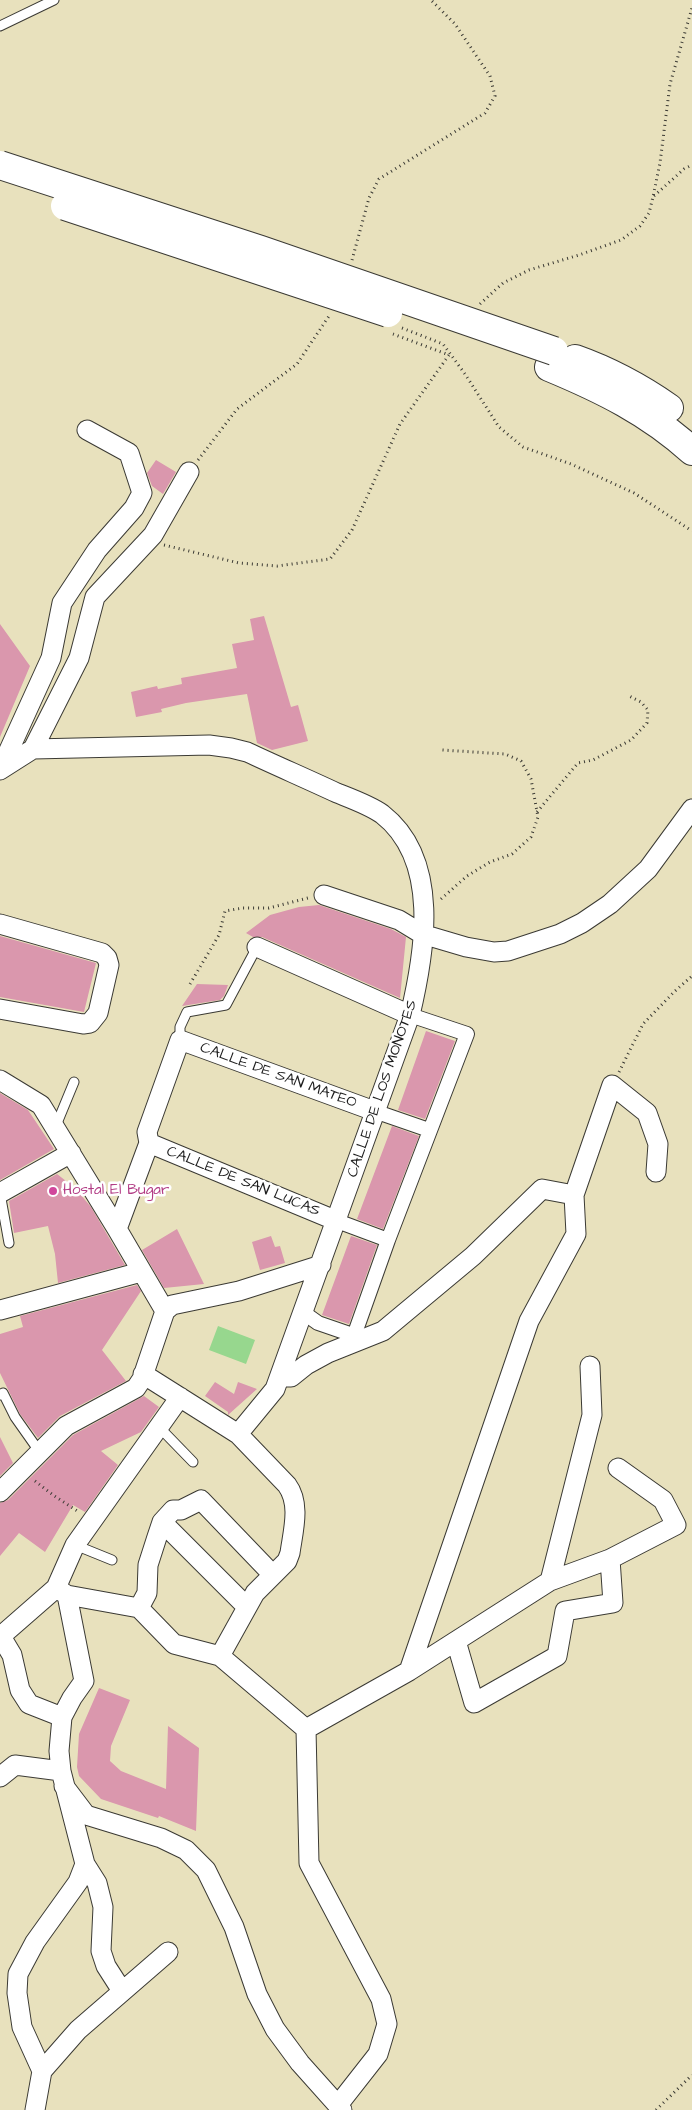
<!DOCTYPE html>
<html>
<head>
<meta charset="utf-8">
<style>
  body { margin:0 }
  canvas { display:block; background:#e8e1bd }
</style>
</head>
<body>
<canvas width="692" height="2110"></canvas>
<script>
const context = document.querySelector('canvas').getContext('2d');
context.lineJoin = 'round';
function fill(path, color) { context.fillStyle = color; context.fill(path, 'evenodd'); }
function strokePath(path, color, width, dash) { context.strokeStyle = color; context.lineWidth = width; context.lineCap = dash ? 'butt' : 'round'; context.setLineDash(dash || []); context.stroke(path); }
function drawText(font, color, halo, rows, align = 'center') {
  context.font = font + ' "Architects Daughter",sans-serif'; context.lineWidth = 5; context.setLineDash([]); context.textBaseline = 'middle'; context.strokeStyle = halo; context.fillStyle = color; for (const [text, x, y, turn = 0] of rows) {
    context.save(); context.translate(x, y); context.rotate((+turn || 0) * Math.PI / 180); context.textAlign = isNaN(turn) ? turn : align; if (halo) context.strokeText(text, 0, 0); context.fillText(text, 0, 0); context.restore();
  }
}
fill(new Path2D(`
  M218 1326 255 1340 246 1364 209 1350Z`), '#97d78e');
fill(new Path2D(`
  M156 460 176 472 163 494 152 486 147 473Z
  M264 616 291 707 298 705 308 741 272 750 257 743 247 694 186 703 161 709 162 712 136 717 131 692 157 686 158 689 182 684 181 678 237 668 232 644 254 640 250 619Z
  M0 624 30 666 0 737Z
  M319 905 391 929 406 937 400 998 262 937H253L246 933 270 915 299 907Z
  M0 936 96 963 84 1012 0 997Z
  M197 984 228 985 224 996 220 1000 182 1006Z
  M426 1031 455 1041 425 1119 398 1110Z
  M0 1093 28 1110 54 1149 0 1180Z
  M392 1126 419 1136 383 1229 357 1219Z
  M57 1174 75 1188 91 1207 125 1265 58 1283 55 1254 48 1226 14 1233 9 1201Z
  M177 1229 204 1284 164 1288 142 1250Z
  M271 1236 275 1247 280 1246 285 1263 260 1270 252 1242Z
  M351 1236 377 1245 349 1324 322 1315Z
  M137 1285 141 1291 102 1350 126 1381 60 1416 38 1438 20 1414 0 1373V1334L23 1327 20 1316Z
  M215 1382 234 1394 238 1382 257 1389 228 1415V1412L205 1396Z
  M144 1396 159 1407 141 1432 101 1451 118 1465 85 1512 73 1505 45 1552 19 1533 0 1556V1503L8 1500 73 1435Z
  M0 1437 13 1463 0 1476Z
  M99 1688 130 1700 111 1746 110 1761 121 1771 166 1789 168 1726 199 1748 196 1831 159 1816 158 1818 101 1799 79 1776 77 1767 79 1734Z`), '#da97ad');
const service = new Path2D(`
  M0 26 54 0
  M180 1040V1027L187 1012 226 1005 257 947
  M55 1128 74 1082
  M0 1193 9 1243
  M0 1395 3 1393 15 1417 39 1451
  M159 1427 193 1462
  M75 1545 112 1560`);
const pedestrian = new Path2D(`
  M377 1112 429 1130
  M337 1221 388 1240
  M304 1313 318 1323 350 1334 355 1333 388 1240 467 1034 410 1015`);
const minor = new Path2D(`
  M33 749 79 658 95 597 153 535 189 472
  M0 770 33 749 209 745 231 748 247 752C277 766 307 779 337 793 352 799 369 805 382 814 441 860 425 952 410 1015L275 1389 238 1434 143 1374
  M0 770 51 658 62 603 97 550 134 508 142 493 129 453 87 430
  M324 895 399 920 422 934 466 947 494 952 508 951 560 934 582 923 610 904 648 869 692 809
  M0 924 102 953 107 958 109 965 98 1013 90 1023 83 1024 0 1009
  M257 947 410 1015
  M0 1080 41 1105 117 1229 165 1311 142 1379 136 1388 66 1426 0 1492
  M149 1143 337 1221
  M0 1193 71 1153
  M117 1229 149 1143 147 1132 180 1040 377 1112
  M0 1310 141 1272
  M165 1311 172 1305 239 1291 321 1265
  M280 1377H291L306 1365 328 1353 383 1331 473 1256 542 1189 574 1195
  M162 1522 247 1607
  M550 1581 610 1559 676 1525 663 1500 618 1468
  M56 1588 67 1595 139 1608 174 1644 220 1656 306 1729 309 1863 381 1999 387 2024 378 2054 338 2105
  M67 1595 84 1681 72 1698 62 1717 59 1751 61 1771 85 1864 97 1883 103 1907 101 1951 106 1966 122 1991
  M139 1608 147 1593 148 1565 157 1537 162 1522 173 1510H181L201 1500 273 1575
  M0 1635 12 1655 20 1690 29 1704 62 1717
  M1 1636 56 1588 75 1545 180 1397
  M456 1641 474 1703 557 1656 565 1611 613 1603 610 1559
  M220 1656 255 1593 287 1561 290 1553C293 1531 301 1504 287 1485L238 1434
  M409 1671 550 1581 592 1415 590 1366
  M306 1729 409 1671 529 1321 576 1234 574 1195 612 1085 647 1113 658 1144 656 1172
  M0 1777 15 1765 61 1771
  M64 1786 86 1815 161 1838 186 1850 206 1870 234 1927 257 1994 275 2029 300 2063 342 2110
  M42 2071 22 2027 17 1993 18 1974 35 1942 78 1882 85 1864
  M35 2110 42 2071 78 2030 168 1952`);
const trunk = new Path2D(`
  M575 359C609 371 639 387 669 408
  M549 367C602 389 649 412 692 451`);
strokePath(service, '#3b3a34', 11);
strokePath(pedestrian, '#3b3a34', 16);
strokePath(minor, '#3b3a34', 21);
strokePath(trunk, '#3b3a34', 30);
strokePath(new Path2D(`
  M654 196 684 169 692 165
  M352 260 369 198 379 179 485 113 495 96 490 76 455 24 431 0
  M480 304 503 283 529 270 579 255 621 240 640 226 649 213 653 197 660 163 670 84 692 8
  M402 328 443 344 465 374 499 427 523 447 571 464 634 493 692 531
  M198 460 237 409 297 364 329 316
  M164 545 239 563 277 566 330 559 352 530 400 424 449 355 393 334
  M537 812 578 763 593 760 631 740 647 723 648 710 641 702 629 696
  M441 899 467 876 490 862 512 854 531 837 538 817 531 779 521 761 505 754 442 750
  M190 984 219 935 225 911 243 908H269L308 898
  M619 1072 643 1024 675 991 692 976
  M35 1481 53 1495 79 1512
  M656 2110 692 2075`), '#3b3a34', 3, [1, 4]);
strokePath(service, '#fff', 9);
strokePath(pedestrian, '#fff', 14);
strokePath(minor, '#fff', 19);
strokePath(trunk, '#fff', 28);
const trunkBridge = new Path2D(`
  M0 165 261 250 554 351
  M65 206 388 313`);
strokePath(trunkBridge, '#3b3a34', 30, []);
strokePath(trunkBridge, '#fff', 28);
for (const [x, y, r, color] of [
  [53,1191,5,"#d1479c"]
]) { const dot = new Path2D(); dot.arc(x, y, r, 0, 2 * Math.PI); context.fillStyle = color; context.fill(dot); strokePath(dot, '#fff', 2); }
drawText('15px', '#1c1c1c', '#fff', [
  ["CALLE DE SAN MATEO",278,1076,20],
  ["CALLE DE LOS MONOTES",383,1089,-71],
  ["CALLE DE SAN LUCAS",243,1182,22]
]);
drawText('15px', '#b23c85', '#fff', [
  ["Hostal El Bugar",63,1191]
], 'left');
</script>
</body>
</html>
